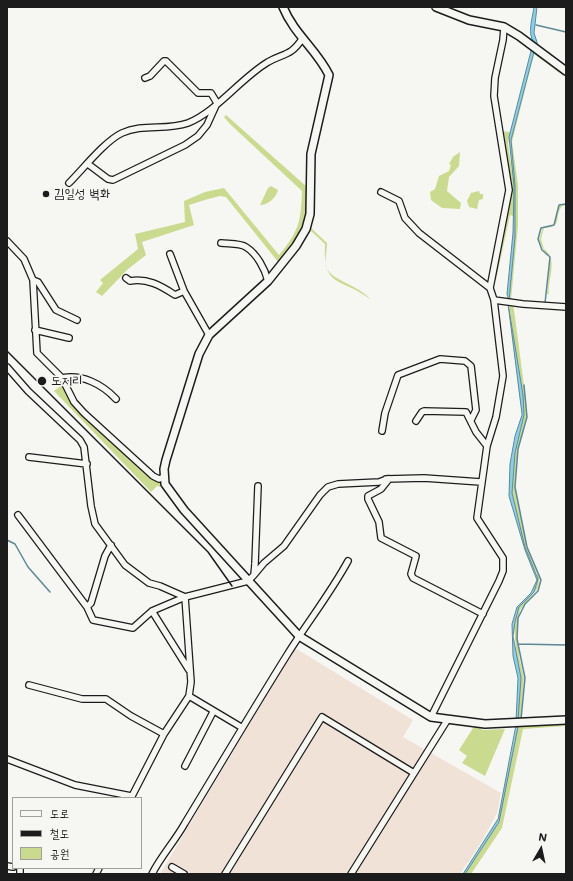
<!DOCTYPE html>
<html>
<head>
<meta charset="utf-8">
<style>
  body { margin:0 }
  #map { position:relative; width:573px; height:881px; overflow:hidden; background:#f6f6f2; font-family:Mali,"Poor Story",sans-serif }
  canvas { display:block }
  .frame { position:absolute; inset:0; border:8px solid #1c1c1c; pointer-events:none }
  .legend { position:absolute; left:12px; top:797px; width:130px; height:72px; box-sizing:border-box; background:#f6f6f2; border:1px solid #9f9f9c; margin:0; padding:5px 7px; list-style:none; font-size:12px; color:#1c1c1c }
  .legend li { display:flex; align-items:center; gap:8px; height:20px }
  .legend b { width:20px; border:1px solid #9f9f9c }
  .north { position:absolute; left:521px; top:829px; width:40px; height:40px; -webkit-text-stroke:3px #f6f6f2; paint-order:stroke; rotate:9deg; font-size:11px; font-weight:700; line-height:16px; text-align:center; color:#1c1c1c }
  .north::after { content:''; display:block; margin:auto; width:14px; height:18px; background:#1c1c1c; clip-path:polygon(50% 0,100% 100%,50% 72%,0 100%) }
</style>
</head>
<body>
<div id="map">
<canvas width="573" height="881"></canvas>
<div class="frame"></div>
<ul class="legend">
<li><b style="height:5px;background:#f6f6f2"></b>도로</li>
<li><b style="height:5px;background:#1c1c1c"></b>철도</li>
<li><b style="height:11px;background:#cadb8f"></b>공원</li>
</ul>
<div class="north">N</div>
</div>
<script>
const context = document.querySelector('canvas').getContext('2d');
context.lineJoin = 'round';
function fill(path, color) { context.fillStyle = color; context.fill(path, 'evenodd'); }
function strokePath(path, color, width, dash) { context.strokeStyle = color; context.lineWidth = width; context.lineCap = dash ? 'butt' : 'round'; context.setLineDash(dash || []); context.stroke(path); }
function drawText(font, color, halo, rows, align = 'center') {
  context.font = font + ' Mali,"Poor Story",sans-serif'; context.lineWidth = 3; context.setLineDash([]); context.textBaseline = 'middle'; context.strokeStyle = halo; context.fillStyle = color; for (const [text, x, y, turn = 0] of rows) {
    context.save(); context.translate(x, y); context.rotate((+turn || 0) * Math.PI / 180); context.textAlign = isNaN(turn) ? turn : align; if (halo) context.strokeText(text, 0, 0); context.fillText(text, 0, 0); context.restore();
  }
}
fill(new Path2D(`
  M295 648 413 720 403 737 501 793 497 813 481 843 460 874H160Z`), '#f1e2d7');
fill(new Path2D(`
  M534 52 566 78 534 54 512 142 518 185V225L511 300H509L515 237V185L511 140Z
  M226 115 307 187V216L304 227 279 263 226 197 220 196 208 199 189 205 194 225 142 242 146 255 128 269 102 296 96 292 103 283 100 280 138 249 135 234 185 222 184 201 205 192 224 188 279 255C299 232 301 221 302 191L230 124 224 117Z
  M501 131 510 132 508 144 514 186 513 216 510 215 496 280H492L509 201Z
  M460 152 459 166 449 177 447 191 461 203 460 209 442 208 431 200 430 192 435 189 439 176 449 171 451 165 449 164 453 157Z
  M271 186 278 190C276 198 268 205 260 205L268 188Z
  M479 191 480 194H483V199L479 200 477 209 469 207 467 201 471 193Z
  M561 205 566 206H562C553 217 564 227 544 228L541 239 544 249C559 259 547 280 549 294H547L550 257 544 251 539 240 543 227 554 225 559 206Z
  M311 228 327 243C327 250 325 259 326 266 330 281 358 284 370 299 341 277 323 289 325 244L311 231Z
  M509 303 513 304 515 317 527 409V417L518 449 515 487 527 547 540 576 538 588 520 610 517 627 519 656 524 678 521 718H518L521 678 517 660 514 627 519 607 532 594 537 584V574L525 547 512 493 515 453 524 415Z
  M63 384 74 407 146 475 163 484 161 487 157 486 151 492 54 391Z
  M566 723V726L523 729 502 828 471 874H465L499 822 518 727Z
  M475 725 483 730 505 729 485 776 462 763 467 756 459 750Z`), '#cadb8f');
const water = new Path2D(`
  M534 7H537L534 33 537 42V47C526 36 532 21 534 7Z
  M530 48 534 52 511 140 515 185V237L509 301 507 294 513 233 514 186 509 137 531 51Z
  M508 303 523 395 524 415 515 453 512 493 525 547 538 579 534 592 519 607 515 622 513 636 521 678 518 721H516L518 678 513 656 512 624 517 607 531 593 537 580 525 550 509 496 510 464 515 436 522 415Z
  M516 727H518L499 822 465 874H463L498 819Z`);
fill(water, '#88d0e9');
strokePath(water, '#5d8897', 1);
strokePath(new Path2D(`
  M536 25 566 32
  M534 52 566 76
  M545 303 550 257 542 250 538 239 541 228 554 225 559 205 566 204
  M7 540 15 544 28 567 50 592
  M518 644 566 645
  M518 719H521L525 678 517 639 518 618 525 604 538 591 541 580 527 547 515 487 518 449 527 417 524 385`), '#5d8897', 1.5);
const minor = new Path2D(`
  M88 164 108 179 113 180 185 145 198 136 207 125 217 103 211 93H198L166 61H164L150 76 145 78
  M69 183C83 169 105 141 122 133 143 123 166 131 188 123 216 112 241 78 268 62 284 53 291 56 302 39
  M381 192 399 201 405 218 419 233 490 288
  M7 241 24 259 33 280 37 353 62 378 74 402 84 413 153 476 159 479 164 477
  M221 243C228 244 240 243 246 247 257 254 265 269 268 281
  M170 254 184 291 209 335
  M126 278 130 281C147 278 160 285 175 295L184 291
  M33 280 38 282 56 310 77 320
  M494 300 523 304 566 307
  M35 330 69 338
  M7 367 28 391 80 440 84 447 91 506 95 524 125 565 149 583 160 586 185 597 248 581 254 575 255 564 258 486
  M62 378C82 374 102 384 116 399
  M416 421 422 412 424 411 466 412 476 432 487 446
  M382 431 385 413 398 375 440 359 465 361 471 366 476 410 471 420
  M29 457 87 464
  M386 479 424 478 481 482
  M389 479 381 489 368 496V499L379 522 381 538 416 556 411 574 413 578 483 614
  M18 515 87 607 93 620 133 628 152 611 185 597
  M254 575 264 563 284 546 320 495 328 487 338 484 379 482 387 479
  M87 607 91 603 105 556 111 545
  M152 611 189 670
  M29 685 82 699H106L131 716 164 734
  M189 696 241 727
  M431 717 499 581 503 571V558L477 518 487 446 496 417 503 376 494 300 490 288 509 190 494 96 495 78 503 40 504 27
  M7 759 75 785 131 796
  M185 766 213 712
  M131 798 164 734 189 696 191 682 185 597
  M7 866 13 867
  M172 867 184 874
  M20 868V874
  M96 874 99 868
  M152 874C161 856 175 841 185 823 219 767 252 711 287 655 307 623 330 594 348 561
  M225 874 322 717 414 773
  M351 874 448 719`);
const tertiary = new Path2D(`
  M283 7C294 34 317 50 329 75L311 154 310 214 306 229 296 246 268 281 209 335 199 354 166 460 164 469 165 484 184 510 299 636 431 717 485 724 566 720
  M436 7 469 20 504 27 519 36 566 71`);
strokePath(minor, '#1c1c1c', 8);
strokePath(tertiary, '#1c1c1c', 10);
strokePath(minor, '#f6f6f2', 5.5);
strokePath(tertiary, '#f6f6f2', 7);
strokePath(new Path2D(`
  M7 351 208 552 232 586`), '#1c1c1c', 1.5);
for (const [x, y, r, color] of [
  [46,194,4,"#1c1c1c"],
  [42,381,5,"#1c1c1c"]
]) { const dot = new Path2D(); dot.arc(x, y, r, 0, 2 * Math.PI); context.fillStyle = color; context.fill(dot); strokePath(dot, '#f6f6f2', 1.5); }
drawText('13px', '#1c1c1c', '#f6f6f2', [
  ["김일성 벽화",54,194],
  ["도지리",51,381]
], 'left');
</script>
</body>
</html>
